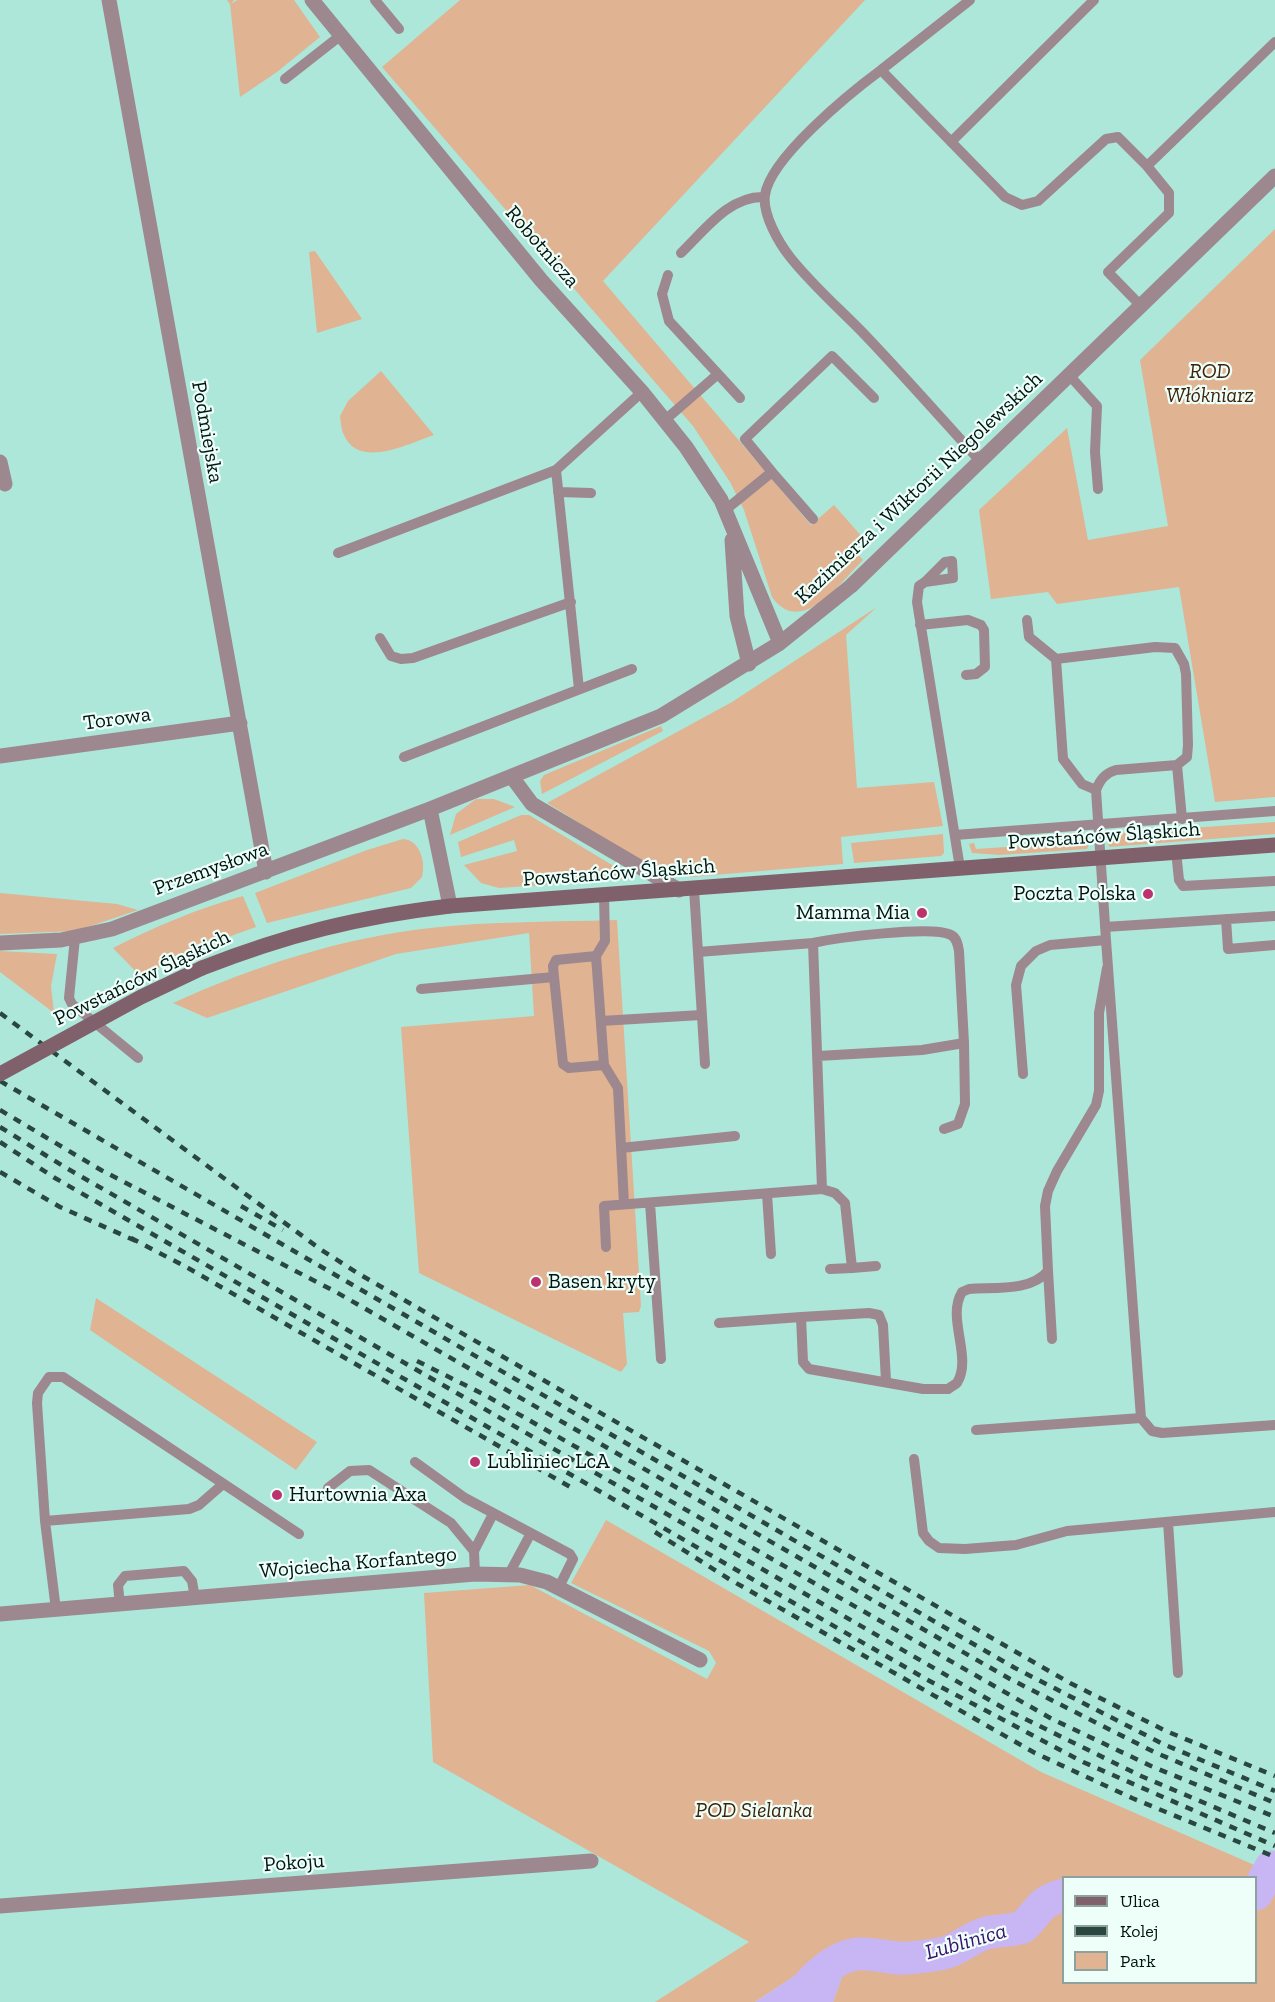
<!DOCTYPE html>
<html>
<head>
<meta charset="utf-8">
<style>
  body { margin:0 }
  #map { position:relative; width:1275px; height:2002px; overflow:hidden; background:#ade7d9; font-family:"Zilla Slab",serif }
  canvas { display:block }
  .legend { position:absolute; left:1062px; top:1876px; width:195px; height:108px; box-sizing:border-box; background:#eefffa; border:2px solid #8fa19d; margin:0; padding:8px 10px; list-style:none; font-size:18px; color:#011511 }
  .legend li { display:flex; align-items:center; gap:12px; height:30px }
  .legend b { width:30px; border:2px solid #8fa19d }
</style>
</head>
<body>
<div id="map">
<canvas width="1275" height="2002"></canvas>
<ul class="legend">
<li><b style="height:8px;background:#80616b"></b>Ulica</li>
<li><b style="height:8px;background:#29463f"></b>Kolej</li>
<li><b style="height:16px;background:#e0b392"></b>Park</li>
</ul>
</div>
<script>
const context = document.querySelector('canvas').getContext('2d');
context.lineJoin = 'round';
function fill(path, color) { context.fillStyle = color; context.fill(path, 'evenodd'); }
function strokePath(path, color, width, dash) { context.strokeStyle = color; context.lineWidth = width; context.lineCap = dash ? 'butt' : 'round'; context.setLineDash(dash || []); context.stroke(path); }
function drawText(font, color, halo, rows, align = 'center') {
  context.font = font + ' "Zilla Slab",serif'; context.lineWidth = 4.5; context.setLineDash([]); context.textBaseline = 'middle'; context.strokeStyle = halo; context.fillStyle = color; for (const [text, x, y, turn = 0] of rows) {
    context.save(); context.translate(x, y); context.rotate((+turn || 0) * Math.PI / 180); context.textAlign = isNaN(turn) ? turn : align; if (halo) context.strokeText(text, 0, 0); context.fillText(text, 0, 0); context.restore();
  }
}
fill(new Path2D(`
  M227 0H234L231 4 237 0H294L320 37 277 72 240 97 230 4Z
  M460 0H865L603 281 811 525 834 505 864 539 854 550 863 560C840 583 801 638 772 597L744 510 730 482 693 426 382 67Z
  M1275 229V797L1215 802 1179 587 1057 604 1048 592 991 599 979 510 1067 428 1088 540 1168 526 1140 360Z
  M315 251 362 319 317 333 309 252Z
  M381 371 434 435C410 443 359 470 344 435 341 430 341 422 340 416L348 401Z
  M877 607 846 635 857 788 934 782 943 826 841 837 843 864 691 877C638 866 593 830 547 803L732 702Z
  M661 726 663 731 542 794 540 781 544 775Z
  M476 799H494L515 807 450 835 456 814Z
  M521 815H529L622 871 620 875 628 879 499 888 481 883 464 865 517 851 514 840 461 857 458 842Z
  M1275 822V834L1109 847 1107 834Z
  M1081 832 1091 840 1087 849 1000 855 972 853 969 844 974 843 976 849 1052 844 1061 834Z
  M943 834 944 853 941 856 854 863 851 843Z
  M403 839C420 840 426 862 422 877L411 888 267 923 255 893 367 850Z
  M0 893 117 904 138 910 76 931 0 934Z
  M243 896 256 927 192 950 141 977 113 948C156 926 197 909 243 896Z
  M617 920 641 1306 639 1312 623 1313 627 1364 621 1372 419 1273 401 1027 534 1016 529 933 396 954 207 1018 173 1003C254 966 342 938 430 928 492 921 555 922 617 920Z
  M0 951 57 954 51 986 54 1013 0 972Z
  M96 1298 317 1442 296 1470 90 1330Z
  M606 1520 1041 1772 1275 1874V2002H833L842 1977 856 1955 822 1958 755 2002H655L749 1942 433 1762 424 1593 530 1585 707 1679 716 1663 709 1651 571 1583ZM1064 1878H1256V1982H1064Z`), '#e0b392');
fill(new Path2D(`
  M857 1954 842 1977 833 2002H755L822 1958Z`), '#c8b5f4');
strokePath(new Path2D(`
  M1256 1894 1271 1867
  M797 2002C807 1982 833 1957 857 1954 872 1953 885 1957 898 1958 911 1959 928 1956 940 1954 958 1951 969 1938 986 1933 998 1930 1011 1931 1023 1927 1040 1911 1038 1902 1064 1895`), '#c8b5f4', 33);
strokePath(new Path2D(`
  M375 0 399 29
  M881 70 970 0
  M285 79 340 36
  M951 142 1094 0
  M681 253C705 230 729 196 764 197
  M1141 306 1108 272 1169 213V193L1147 166 1275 42
  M718 374 740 398
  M1069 375 1097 406 1095 452 1098 489
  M665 420 718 374 669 321 662 294 668 275
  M980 461C942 419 905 377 866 336 841 310 813 286 790 257 779 243 762 214 765 195 770 158 850 93 881 70L1005 197 1022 205 1038 201 1106 139 1118 137 1147 166
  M772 472 813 519
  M558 492 591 493
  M724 511 772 472 745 439 832 356 874 398
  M338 553 556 470
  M925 582 945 562 952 561 953 578 925 582 919 586 917 602 960 868
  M1027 620 1029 637 1056 659
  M920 625 968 620 981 625 984 630 985 667 976 674 966 675
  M380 638 391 656 401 659 413 658 571 602
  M579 689 556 470 642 392
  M404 757 632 669
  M1096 790 1082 784 1063 759 1056 659 1155 647 1175 648 1184 664 1186 674 1188 745 1187 757 1177 765
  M955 835 1275 811
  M1176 851 1179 880 1183 886 1275 881
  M694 889 705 1064
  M604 895 605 941 596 956 604 1065 618 1088 624 1204
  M1226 919 1228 949 1275 945
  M1105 927 1275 916
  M75 938 69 998 72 1004 138 1058
  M1106 940 1141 1418 1152 1431 1162 1433 1275 1425
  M813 943C836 938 932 925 951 935 957 938 958 945 959 951L964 1043 922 1050 818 1056
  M596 956 556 960 553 966 554 977 563 1064 569 1068 604 1065
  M421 989 554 977
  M601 1021 701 1015
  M1023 1074 1016 985 1021 966 1036 951 1050 945 1106 940 1096 790C1100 780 1105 773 1116 770L1177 765 1182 819
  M944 1129 958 1124 965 1104 964 1043
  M621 1148 735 1136
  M822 1189 835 1193 845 1203 852 1268 876 1266
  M767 1194 771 1254
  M650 1203 661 1359
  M606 1247 604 1206 822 1189 813 943 698 952
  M830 1269 852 1268
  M1048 1271 1052 1339
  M719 1323 801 1317
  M886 1381 883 1325 879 1315 869 1313 801 1317 803 1362 809 1369 923 1389H948L957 1383C973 1357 946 1318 962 1292L969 1289C995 1287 1030 1292 1048 1271L1045 1206 1048 1191 1057 1171 1096 1105 1099 1091V1013L1107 968
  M976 1430 1141 1418
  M914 1459 923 1533 929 1541 939 1548 965 1549 1016 1545 1067 1531 1275 1512
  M415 1462 465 1498 570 1554 573 1559 559 1587
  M328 1488 350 1471 369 1470 451 1523 474 1551 475 1574
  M45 1521 189 1509 199 1505 223 1484
  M1168 1522 1178 1673
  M474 1551 493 1514
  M509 1574 531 1533
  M120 1605 118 1585 125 1576 184 1571 192 1581 195 1598
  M56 1610 45 1521 37 1403 38 1393 49 1377H63L299 1534`), '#9e888f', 10);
strokePath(new Path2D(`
  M109 0 266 872
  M312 0 541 280 642 392 686 447 721 500 780 643
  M0 462 5 484
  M732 540 737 616 749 664
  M0 756 240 723
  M512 777 532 804 679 890
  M430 809 450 906
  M0 943 61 940 112 929 430 809 661 716 780 643 851 586 1275 176
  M0 1614 475 1574 520 1575 547 1582 700 1660
  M0 1906 591 1861`), '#9e888f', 15);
strokePath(new Path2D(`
  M202 968C289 934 358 917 450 906L1275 845`), '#80616b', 15);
strokePath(new Path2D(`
  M0 1013 320 1249 359 1274 1070 1683 1166 1731 1275 1776
  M0 1081 1015 1668 1163 1744 1275 1791
  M0 1110 101 1170 336 1292 1010 1679 1154 1752 1275 1803
  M0 1127 63 1166 1005 1709 1141 1776 1275 1833
  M0 1142 55 1178 926 1679 1083 1762 1275 1846
  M0 1172 60 1207 136 1241
  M241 1206 283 1230
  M131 1238 188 1268 572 1488
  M417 1361 485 1395 1052 1719 1151 1766 1275 1817
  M655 1532 729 1579 1035 1753 1132 1798 1275 1857`), '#29463f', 4.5, [8, 8]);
strokePath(new Path2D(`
  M0 1074 141 997 202 968`), '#80616b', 15);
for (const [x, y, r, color] of [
  [1148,894,6,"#bb326f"],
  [922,913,6,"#bb326f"],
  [536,1282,6,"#bb326f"],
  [475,1462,6,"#bb326f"],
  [277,1495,6,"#bb326f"]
]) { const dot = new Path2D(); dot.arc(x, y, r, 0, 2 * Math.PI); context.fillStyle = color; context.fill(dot); strokePath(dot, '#eefffa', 2); }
drawText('21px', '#011511', '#eefffa', [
  ["Robotnicza",542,247,49],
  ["Podmiejska",207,432,80],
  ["Kazimierza i Wiktorii Niegolewskich",919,488,-43],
  ["Torowa",117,719,-8],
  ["Powstańców Śląskich",1104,836,-4],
  ["Przemysłowa",211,869,-20],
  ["Powstańców Śląskich",619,873,-4],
  ["Powstańców Śląskich",142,978,-26],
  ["Wojciecha Korfantego",358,1563,-5],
  ["Pokoju",294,1863,-4]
]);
drawText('italic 21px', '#3e2209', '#eefffa', [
  ["ROD",1210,372],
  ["Włókniarz",1210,396],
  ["POD Sielanka",754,1811]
]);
drawText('21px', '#011511', '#eefffa', [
  ["Poczta Polska",1136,894,"right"],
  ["Mamma Mia",910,913,"right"],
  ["Basen kryty",548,1282],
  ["Lubliniec LcA",487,1462],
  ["Hurtownia Axa",289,1495]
], 'left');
drawText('italic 22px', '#3a116a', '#eefffa', [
  ["Lublinica",966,1942,-16]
]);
</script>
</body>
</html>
